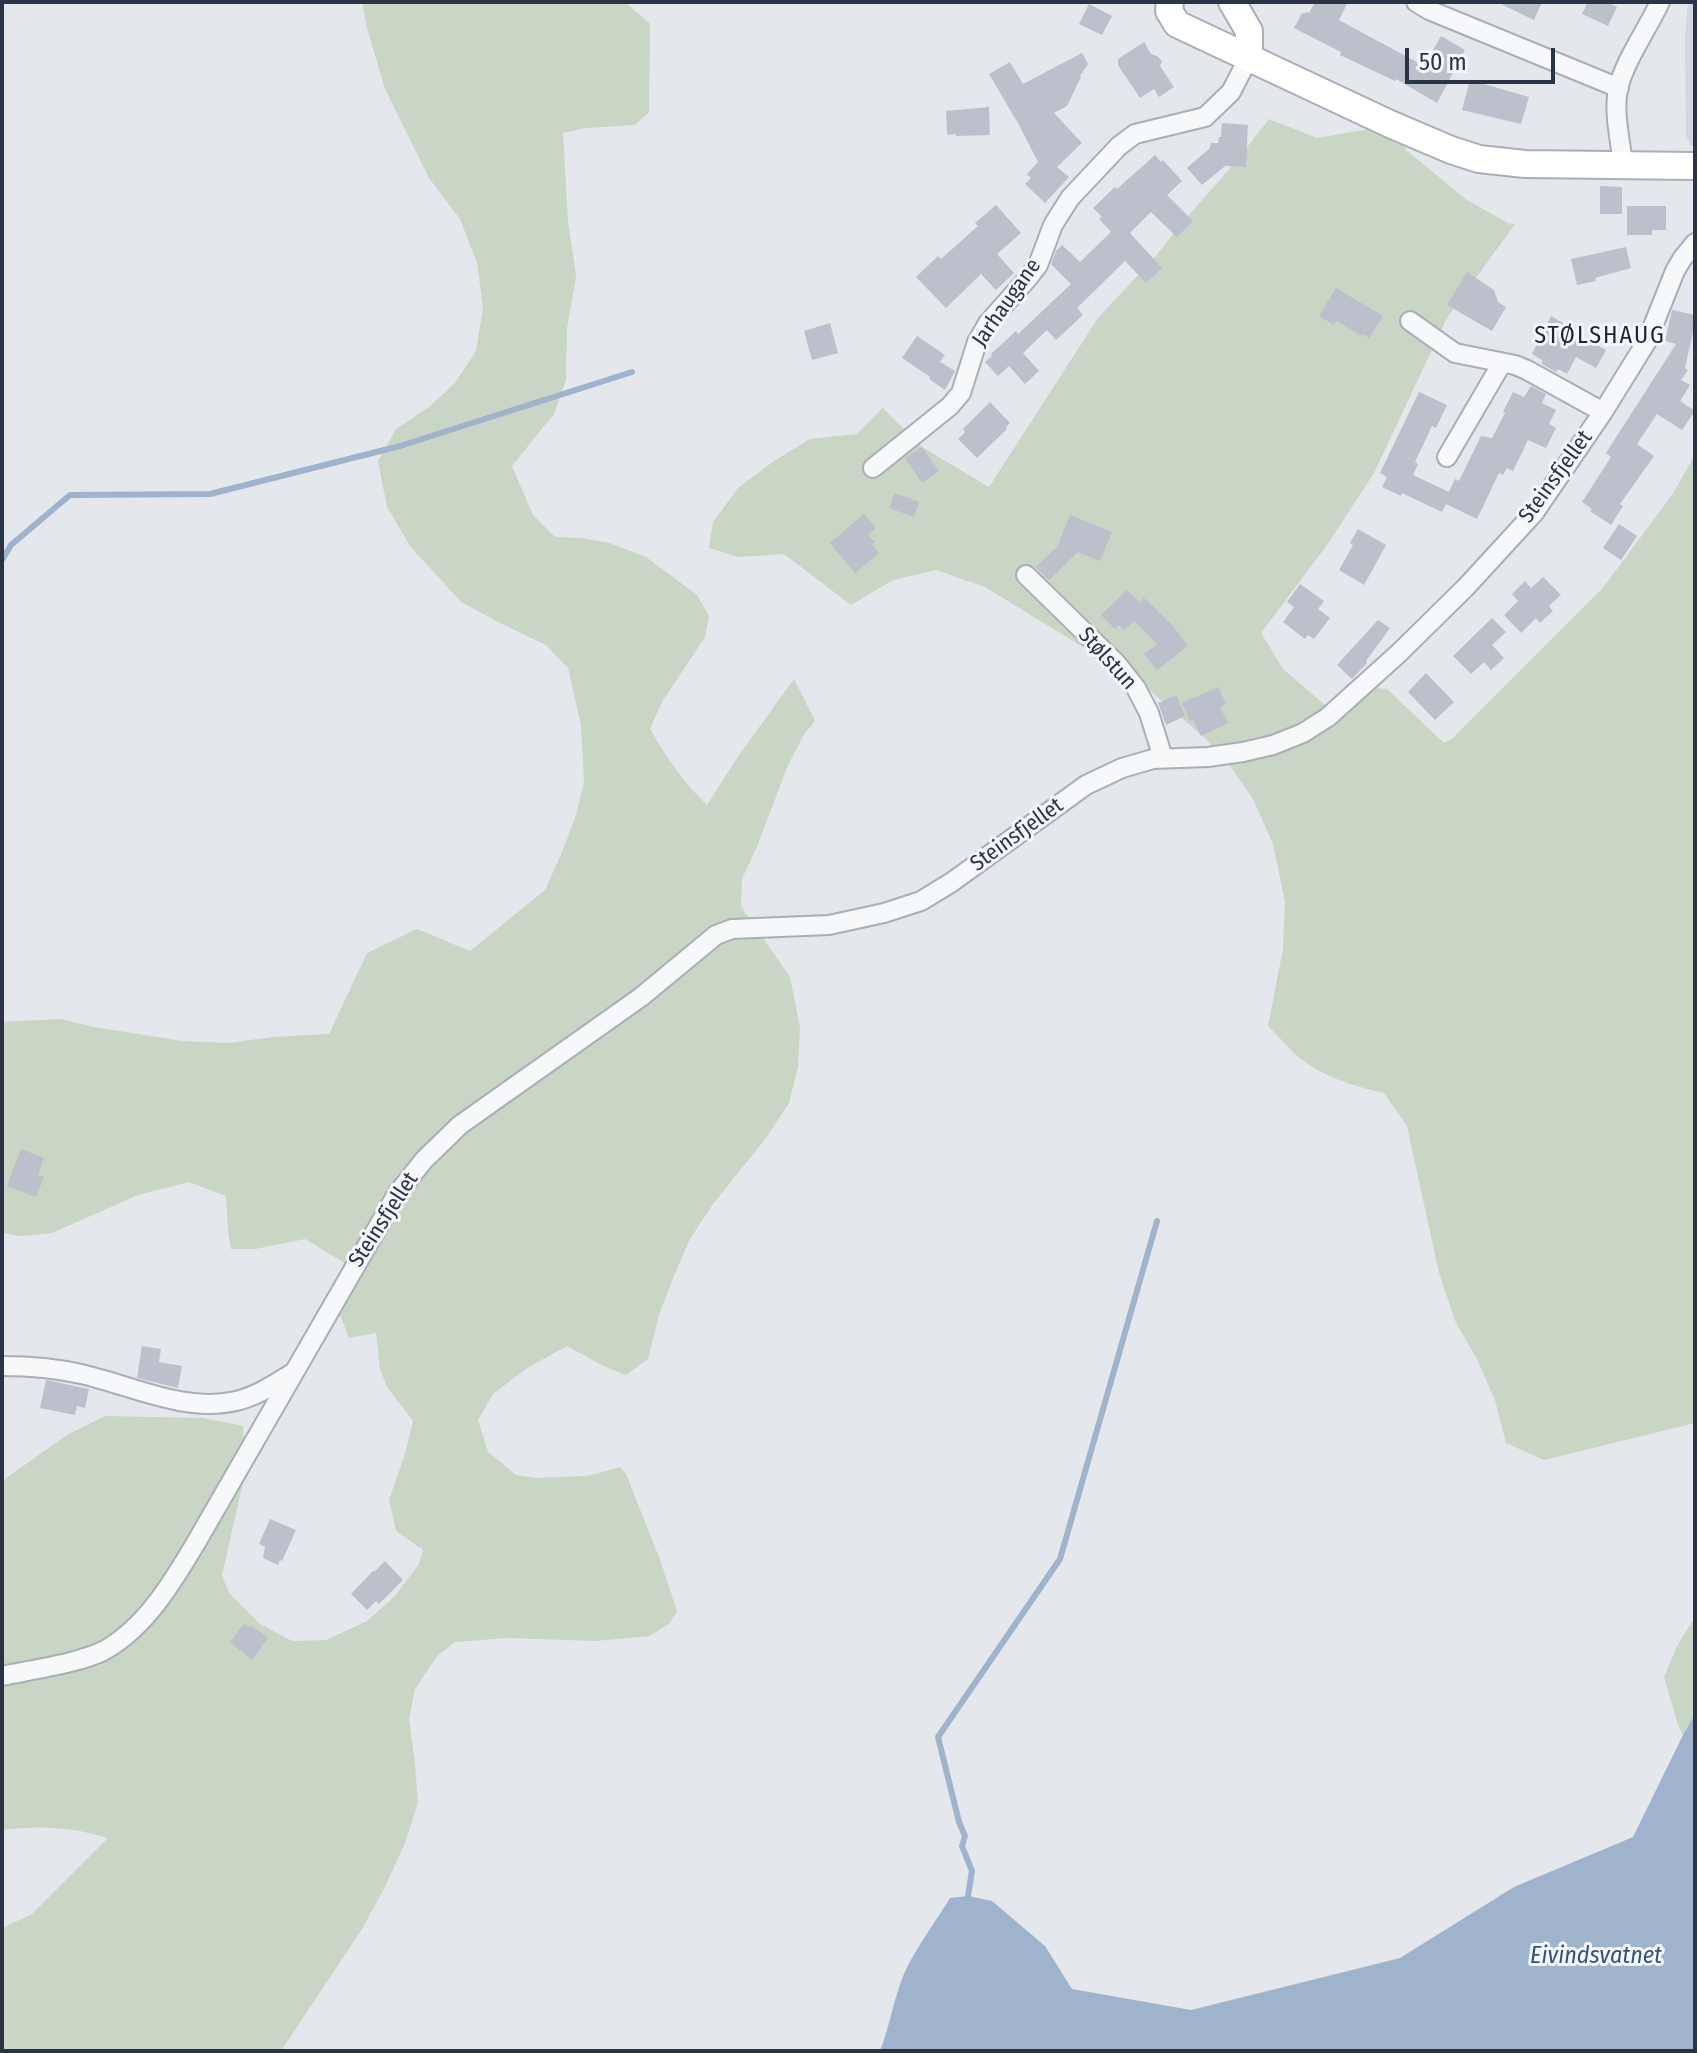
<!DOCTYPE html>
<html>
<head>
<meta charset="utf-8">
<style>
  body { margin:0 }
  #map { position:relative; width:1697px; height:2053px; overflow:hidden; background:#e4e7ec; font-family:"Fira Sans Condensed",sans-serif }
  canvas { display:block }
  .frame { position:absolute; inset:0; border:4px solid #2b3445; pointer-events:none }
  .scale { position:absolute; left:1405px; top:48px; width:150px; height:36px; box-sizing:border-box; border:4px solid #2b3445; border-top:0; padding-left:10px; font-size:24px; line-height:28px; white-space:nowrap; color:#2b3445; -webkit-text-stroke:6px #f4f6f9; paint-order:stroke }
</style>
</head>
<body>
<div id="map">
<canvas width="1697" height="2053"></canvas>
<div class="frame"></div>
<div class="scale">50 m</div>
</div>
<script>
const context = document.querySelector('canvas').getContext('2d');
context.lineJoin = 'round';
function fill(path, color) { context.fillStyle = color; context.fill(path, 'evenodd'); }
function strokePath(path, color, width, dash) { context.strokeStyle = color; context.lineWidth = width; context.lineCap = dash ? 'butt' : 'round'; context.setLineDash(dash || []); context.stroke(path); }
function drawText(font, color, halo, rows, align = 'center') {
  context.font = font + ' "Fira Sans Condensed",sans-serif'; context.lineWidth = 6; context.setLineDash([]); context.textBaseline = 'middle'; context.strokeStyle = halo; context.fillStyle = color; for (const [text, x, y, turn = 0] of rows) {
    context.save(); context.translate(x, y); context.rotate((+turn || 0) * Math.PI / 180); context.textAlign = isNaN(turn) ? turn : align; if (halo) context.strokeText(text, 0, 0); context.fillText(text, 0, 0); context.restore();
  }
}
fill(new Path2D(`
  M1688 2H1695V146H1691L1686 136 1685 39Z`), '#d2d6de');
fill(new Path2D(`
  M362 2H625L650 24 649 112 635 125 586 128 563 133 568 221 576 276 567 329 566 380 554 414 512 466 533 515 555 537 581 538 609 543 646 557 697 595 709 616 705 637 662 702 650 729C666 757 684 783 707 805L739 755 794 679 815 721 805 733 788 765 758 844 742 879 741 906 790 977 800 1027 798 1067 789 1103 766 1138 713 1204 690 1239 673 1278 659 1315 648 1359 626 1375 603 1366 567 1346 527 1368 493 1394 478 1420 488 1452 516 1475 535 1478 587 1476 620 1467 626 1474 659 1557 677 1611 669 1624 649 1636 595 1641 508 1638 455 1642 437 1656 415 1689 409 1719 415 1764 418 1803 405 1843 385 1887 362 1929 281 2051H2V1928L32 1914 108 1838C73 1827 38 1825 2 1830V1481L67 1435 105 1416 203 1418 243 1426 246 1469 222 1575 229 1593 260 1624 292 1641 326 1640 367 1621 395 1596 419 1564 423 1550 396 1531 389 1500 405 1454 413 1421 387 1387 380 1369 376 1333 349 1338 339 1312 363 1274 305 1239 255 1249H231L228 1230 226 1196 189 1182 138 1195 52 1233 20 1236 2 1233V1022L61 1019 94 1027 182 1041 228 1043 273 1037 329 1034 367 953 417 929 470 951 545 890 562 852 576 815 584 782 581 725 568 668 546 645 500 623 461 602 410 546 387 507 378 461 396 429 429 407 455 383 476 351 483 307 477 263 460 219 429 178 385 89 367 28Z
  M1389 113 1406 150 1467 200 1508 223 1515 224 1447 318 1374 473 1327 545 1261 633 1283 669 1332 711H1341L1375 688 1387 689 1444 743 1452 739 1602 589 1672 495 1695 455V1423L1544 1460 1506 1443 1495 1400 1477 1359 1456 1323 1439 1273 1407 1126 1384 1093C1353 1086 1320 1076 1295 1054 1286 1045 1277 1035 1268 1026L1283 949 1285 902 1273 844 1253 799 1230 766 1205 738 1140 682 985 587 936 570 893 580 851 605 784 554 738 557 709 548 713 522 738 488 774 461 810 439 857 434 879 412 882 407 922 447 989 487 1098 318 1155 257 1181 224 1234 164 1269 119 1317 138 1369 129Z
  M1695 1617V1714L1683 1735 1678 1725 1664 1677 1677 1646Z`), '#c9d6c5');
fill(new Path2D(`
  M1695 1714V2051H880C889 2028 893 2003 902 1979 911 1955 936 1921 950 1898L968 1896 992 1901 1045 1946 1072 1989 1191 2010 1400 1958 1514 1887 1633 1837 1683 1735Z`), '#9fb4cc');
strokePath(new Path2D(`
  M2 560 11 545 70 495 210 494 400 446 632 372
  M968 1896 972 1871 962 1846 965 1836 959 1822 938 1737 1060 1559 1157 1221`), '#9fb4cc', 6);
fill(new Path2D(`
  M1315 2H1348L1339 20 1424 66 1441 36 1465 50 1437 103 1396 79 1395 81 1340 55 1341 52 1294 28 1302 13 1304 14 1306 12 1309 13Z
  M1497 2H1542L1534 20Z
  M1588 2H1606L1617 7 1608 26 1582 14Z
  M1089 4 1112 16 1102 35 1079 24Z
  M1144 42 1151 54 1157 56 1162 61 1160 66 1174 87 1159 97 1154 89 1140 98 1118 65V59Z
  M1082 53 1088 64 1080 76 1081 77 1067 106 1054 113 1082 143 1057 167 1069 177 1045 203 1025 184 1031 178 1027 174 1038 162 1019 125 989 74 1010 62 1023 84Z
  M1470 80 1529 97 1521 124 1462 110Z
  M989 107 990 135 956 136V134L947 135 946 111Z
  M1222 123 1248 125 1246 167 1225 166 1202 185 1187 168 1210 148 1211 143H1218L1219 137H1221Z
  M1155 155 1161 162 1163 160 1182 181 1167 195 1193 221 1177 237 1151 212 1130 233 1162 268 1146 283 1125 261 1077 308 1083 315 1056 340 1047 330 1023 353 1039 371 1025 384 1009 366 998 376 985 362 992 356 991 354 1016 331 1018 334 1071 284 1051 264 1056 251 1062 245 1080 262 1111 232 1099 219 1102 217 1093 208 1115 187 1117 189Z
  M1600 186 1622 187V214H1600Z
  M996 205 1021 233 997 254 1014 273 996 290 981 274 946 308 916 277 938 256 941 259 978 226 975 223Z
  M1627 206H1666V230H1652V235H1627Z
  M1626 247 1631 268 1595 278 1596 281 1577 285 1571 259Z
  M1467 272 1494 290 1498 302 1506 307 1492 331 1447 305Z
  M1336 288 1383 316 1369 338 1363 334 1362 336 1336 321 1334 325 1319 316Z
  M1672 310 1695 315V323L1685 368 1688 370 1681 380 1690 385 1680 401 1695 411 1682 430 1657 414 1637 444 1654 456 1620 504 1623 506 1611 525 1590 511 1592 509 1582 502 1611 457 1606 453 1676 344 1665 341Z
  M1551 316 1573 329 1572 331 1606 350 1596 368 1576 357 1567 374 1558 369 1556 372 1542 364V360L1532 354Z
  M830 323 838 353 812 360 804 331Z
  M917 336 945 355 940 362 955 371 945 390 929 379 930 377 902 358Z
  M1531 386 1546 394 1542 403 1556 410 1549 424 1556 428 1546 448 1528 440 1513 471 1507 468 1503 475 1499 473 1477 519 1446 504 1442 512 1402 493 1401 496 1382 487 1387 477 1380 473 1419 392 1447 405 1436 428 1432 426 1415 462 1418 464 1413 475 1449 492 1455 479 1459 481 1481 436 1492 438 1505 413 1503 412 1513 392 1524 397Z
  M990 402 1010 423 1006 427 1007 429 977 458 958 439 965 432 963 429Z
  M922 447 939 471 922 483 905 458Z
  M895 493 919 502 914 517 889 508Z
  M864 514 876 528 868 535 875 542 872 544 879 553 855 573 830 543Z
  M1070 515 1112 532 1100 561 1078 552 1049 580 1036 567 1057 547Z
  M1619 524 1637 536 1621 560 1603 548Z
  M1358 529 1386 545 1364 585 1339 570 1353 545 1350 543Z
  M1543 577 1561 595 1549 606 1553 611 1540 623 1536 618 1521 633 1504 615 1518 601 1512 594 1525 581 1531 588Z
  M1300 584 1324 601 1318 609 1330 618 1314 639 1308 635 1305 639 1283 622 1294 607 1287 602Z
  M1127 590 1139 602 1144 598 1173 626 1188 646 1157 670 1144 654 1157 644 1134 621 1124 630 1119 625 1115 629 1101 615Z
  M1492 618 1506 632 1492 645 1504 658 1491 670 1484 662 1471 674 1453 656Z
  M1378 620 1390 628 1366 661 1367 663 1352 679 1337 665Z
  M1426 673 1454 702 1435 720 1408 692Z
  M1218 687 1226 704 1220 707 1228 723 1201 736 1193 720 1190 721 1182 703Z
  M1176 695 1185 716 1166 725 1158 703Z
  M21 1149 44 1158 38 1175 44 1177 36 1197 7 1186Z
  M142 1346 161 1349 159 1362 182 1366 178 1388 137 1378Z
  M46 1380 89 1389 85 1408 77 1406 75 1415 40 1408Z
  M270 1519 296 1530 282 1561 280 1560 278 1565 263 1558 265 1547 259 1544Z
  M385 1561 403 1580 379 1604 376 1601 367 1610 351 1594 373 1571 374 1572Z
  M244 1624 249 1627 251 1625 268 1638 252 1660 230 1642Z`), '#bbc0ca');
const street = new Path2D(`
  M1416 2 1429 10 1619 88
  M1623 166C1621 142 1613 113 1618 89 1624 62 1648 28 1660 2
  M1410 321 1455 353 1515 365 1527 370 1603 412
  M1447 457 1502 363
  M873 468 950 406 961 393 977 342 988 323 1028 278 1038 265 1053 225 1070 198 1119 146 1135 134 1205 117 1231 92 1249 57
  M1026 575 1117 664 1136 688 1149 713 1163 758
  M2 1366C29 1366 55 1368 81 1374 130 1385 185 1413 236 1401 257 1396 273 1385 291 1374
  M2 1676C30 1670 81 1663 105 1650 147 1626 173 1581 197 1541L397 1194 424 1160 460 1125 641 997 716 935 732 929 829 925 884 913 921 901 952 882 1086 785 1122 768 1153 759 1208 757 1243 752 1273 745 1303 733 1328 717 1399 653 1466 587 1534 513 1603 412 1647 341 1675 271 1682 259 1695 243`);
const secondary = new Path2D(`
  M1170 2 1169 11 1177 24 1390 124 1451 150 1479 159 1525 164 1695 166
  M1232 2 1249 31V57`);
strokePath(street, '#a9aeb7', 22);
strokePath(secondary, '#a9aeb7', 30);
strokePath(street, '#f7f8fa', 18);
strokePath(secondary, '#fff', 26);
drawText('22px', '#2b3445', '#f4f6f9', [
  ["Jarhaugane",1007,303,-55],
  ["Steinsfjellet",1556,477,-54],
  ["Stølstun",1107,659,48],
  ["Steinsfjellet",1017,835,-36],
  ["Steinsfjellet",384,1220,-57]
]);
context.letterSpacing = '2px';
drawText('24px', '#1d2536', '#f4f6f9', [
  ["STØLSHAUG",1600,336]
]);
context.letterSpacing = '0px';
drawText('italic 24px', '#34527a', '#f4f6f9', [
  ["Eivindsvatnet",1596,1956]
]);
</script>
</body>
</html>
